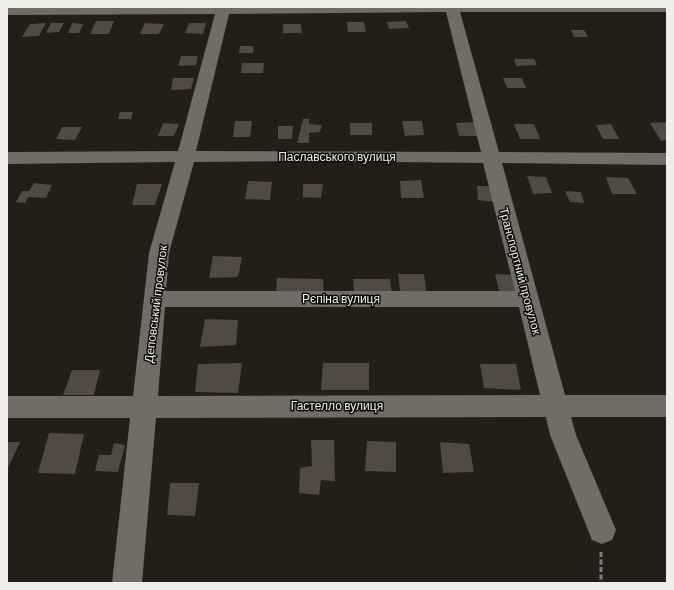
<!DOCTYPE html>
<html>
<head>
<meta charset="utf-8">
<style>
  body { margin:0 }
  #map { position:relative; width:674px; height:590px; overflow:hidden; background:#211f18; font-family:Barlow,sans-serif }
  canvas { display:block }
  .frame { position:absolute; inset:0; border:8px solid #f0eeea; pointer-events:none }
</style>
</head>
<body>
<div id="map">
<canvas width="674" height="590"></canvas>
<div class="frame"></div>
</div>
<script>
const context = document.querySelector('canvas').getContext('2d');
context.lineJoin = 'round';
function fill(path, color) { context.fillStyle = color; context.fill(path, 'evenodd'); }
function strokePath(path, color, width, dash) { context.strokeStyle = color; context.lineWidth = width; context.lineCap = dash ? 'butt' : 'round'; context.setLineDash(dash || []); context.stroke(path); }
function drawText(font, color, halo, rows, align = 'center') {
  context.font = font + ' Barlow,sans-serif'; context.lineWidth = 3; context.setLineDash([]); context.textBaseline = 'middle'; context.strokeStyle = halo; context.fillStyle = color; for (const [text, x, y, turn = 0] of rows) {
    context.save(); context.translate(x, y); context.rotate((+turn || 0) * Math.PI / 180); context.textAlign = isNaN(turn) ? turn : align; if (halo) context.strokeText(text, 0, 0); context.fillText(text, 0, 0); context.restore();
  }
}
fill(new Path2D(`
  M96 21H114L109 34H90Z
  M406 21 409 28 389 29 387 22Z
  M347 22H364L366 32H348Z
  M46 23 39 36 22 37 30 24Z
  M51 23H64L59 32 46 33Z
  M72 23 83 24 79 33H68Z
  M145 23 164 24 159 34H140Z
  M189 23H206L203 34 185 33Z
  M283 24H301L302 33H283Z
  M571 30H584L588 37H574Z
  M240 46H254L253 53H239Z
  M181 56H198L196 65 178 66Z
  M514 59H534L537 65 516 66Z
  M242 63H264L263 73H241Z
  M173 78H194L191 89 171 90Z
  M503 78H522L526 88H507Z
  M120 112H133L131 119H118Z
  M303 119H309V124L322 125 320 132 309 133V143H297Z
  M235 121H252L250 137H233Z
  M402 121H422L424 135 405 136Z
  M476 122 478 136H459L456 123Z
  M667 122V140L661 141 650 123Z
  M163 123 179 124 174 136H158Z
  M350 123H372V135H350Z
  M514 124H534L540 139H520Z
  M611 124 619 139H603L596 125Z
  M278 126H293L292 139H278Z
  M62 127H82L75 140 56 139Z
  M527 176 546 177 552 193 533 194Z
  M606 177 628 178 637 194H612Z
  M421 180 424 198H401L400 181Z
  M248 181 272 182 270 200 245 199Z
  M34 183 52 185 46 198 28 197 25 203 16 202 22 191H29Z
  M137 184H162L155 205H132Z
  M303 184H323L321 198 303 197Z
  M477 186H490L495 202 478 200Z
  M565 191 581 192 584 203 570 202Z
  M213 256 242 257 238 277 209 278Z
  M398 274H424L427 295 401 296Z
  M495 274 515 275 521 295 500 294Z
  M277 278 323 279 324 295H276Z
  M353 279H390L392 295H354Z
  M205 319 238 320 236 345 200 347Z
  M242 363 238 393 195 392 198 364Z
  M323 363H369V390H321Z
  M480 364H516L521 390 484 388Z
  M72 370H100L94 395H63Z
  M49 433 84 434 75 474 38 473Z
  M311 440H334L335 481 321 480 319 495 299 493 300 468 312 466Z
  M367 441 396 442V472L365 471Z
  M7 442H20L7 470Z
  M440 442 469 444 474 472 443 473Z
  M114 443 125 445 118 472 95 471 99 455H111Z
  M170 483H199L195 516 167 515Z`), '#504944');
strokePath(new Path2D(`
  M601 552V583`), '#817f79', 3, [5, 2.5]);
fill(new Path2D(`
  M7 7H667V12H460L499 152 667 153V165L502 163 565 395H667V417H571L576 435 616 530 612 540 602 544 592 540 550 435 546 417 156 418 142 583H112L130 418H7V396H133L149 253 175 162 7 164V152L178 151 215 14 7 15ZM446 12 481 152 196 151 229 14ZM308 161 483 163 515 291H166L169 253 194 162ZM165 307H519L540 395 158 396Z`), '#6f6d65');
drawText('12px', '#f0eeea', '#0a0906', [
  ["Паславського вулиця",337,157],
  ["Транспортний провулок",520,271,75],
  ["Рєпіна вулиця",341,299],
  ["Деповський провулок",156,304,-83],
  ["Гастелло вулиця",337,406]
]);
</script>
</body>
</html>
